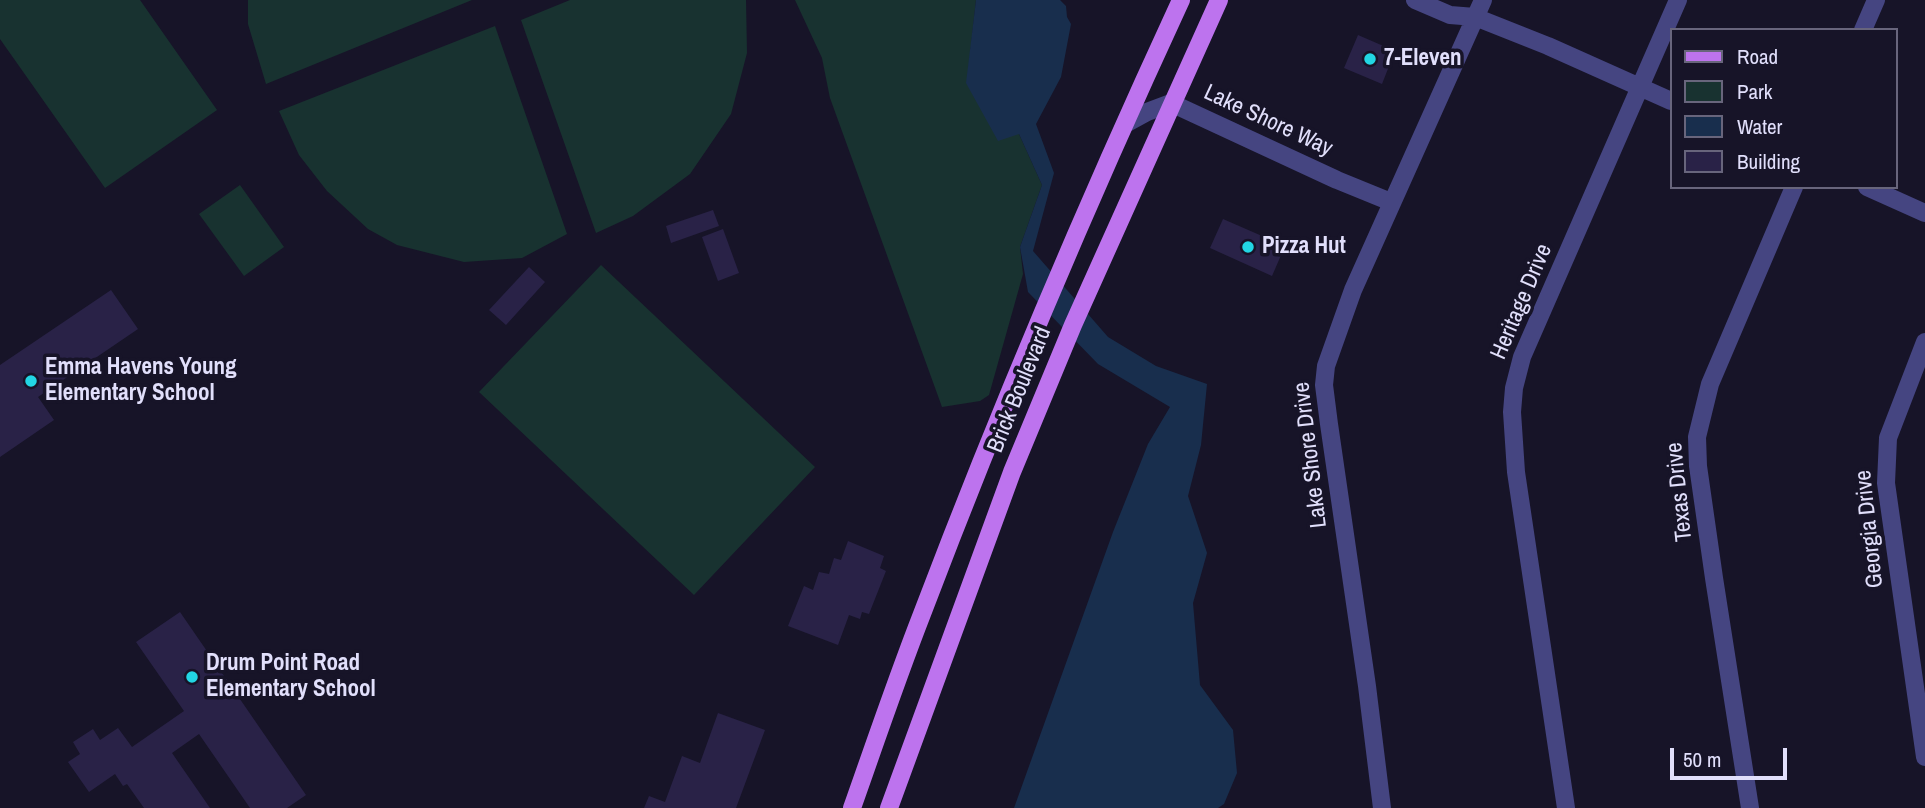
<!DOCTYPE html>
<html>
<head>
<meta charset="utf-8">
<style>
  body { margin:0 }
  #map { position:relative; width:1925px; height:808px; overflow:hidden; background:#171428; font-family:"Archivo Narrow",sans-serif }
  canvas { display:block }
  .legend { position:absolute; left:1670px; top:28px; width:228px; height:161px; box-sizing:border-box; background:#171428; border:2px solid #68657c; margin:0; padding:9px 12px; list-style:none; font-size:21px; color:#e1dffb }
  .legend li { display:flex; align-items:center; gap:14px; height:35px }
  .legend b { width:35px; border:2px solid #68657c }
  .scale { position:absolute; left:1670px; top:748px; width:117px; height:32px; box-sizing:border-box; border:4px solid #e1dffb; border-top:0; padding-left:9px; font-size:21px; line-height:24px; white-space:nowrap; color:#e1dffb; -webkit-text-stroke:5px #171428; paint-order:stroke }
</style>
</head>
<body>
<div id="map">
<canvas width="1925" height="808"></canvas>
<ul class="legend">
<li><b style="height:9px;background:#bd73ee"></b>Road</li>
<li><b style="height:19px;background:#183230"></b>Park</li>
<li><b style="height:19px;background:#182e4d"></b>Water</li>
<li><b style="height:19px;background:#292247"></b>Building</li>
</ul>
<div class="scale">50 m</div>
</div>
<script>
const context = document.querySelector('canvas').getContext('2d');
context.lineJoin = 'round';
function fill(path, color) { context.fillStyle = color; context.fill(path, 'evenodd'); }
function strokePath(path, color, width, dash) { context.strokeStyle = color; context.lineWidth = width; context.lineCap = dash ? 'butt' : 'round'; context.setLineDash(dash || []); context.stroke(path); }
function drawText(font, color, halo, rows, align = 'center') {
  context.font = font + ' "Archivo Narrow",sans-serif'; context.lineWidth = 7; context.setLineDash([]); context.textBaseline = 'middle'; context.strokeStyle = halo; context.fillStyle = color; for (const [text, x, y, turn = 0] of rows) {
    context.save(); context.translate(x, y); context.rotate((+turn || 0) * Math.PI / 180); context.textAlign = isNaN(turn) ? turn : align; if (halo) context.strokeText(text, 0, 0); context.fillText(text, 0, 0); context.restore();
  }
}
fill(new Path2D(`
  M0 0H140L217 110 105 188 0 39Z
  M248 0H472L266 84 248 24Z
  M570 0H746L747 53 731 114 690 174 633 216 596 233 521 20Z
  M795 0H976L967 83 1019 134 1042 185 1020 247 1023 274 989 395 980 401 942 407 830 98 822 58Z
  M495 26 567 234 522 258 464 262 397 245 368 229 327 191 299 155 279 111Z
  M240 185 284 247 244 276 199 214Z
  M601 265 815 467 694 595 479 392Z`), '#183230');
fill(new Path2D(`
  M976 0H1060L1066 6 1067 17 1071 24 1061 77 1036 124 1054 173 1033 251 1108 337 1156 366 1207 384 1201 445 1188 496 1207 553 1193 603 1200 685 1233 730 1237 773 1224 804 1218 808H1014L1113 532 1148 444 1170 407 1098 364 1028 292 1020 247 1042 185 1019 134 998 141 966 83Z`), '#182e4d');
fill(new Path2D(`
  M1358 35 1395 51 1382 84 1344 68Z
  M713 210 719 226 671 243 666 226Z
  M1223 219 1285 246 1272 276 1210 248Z
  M723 229 739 273 718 281 702 237Z
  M529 267 545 282 506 325 489 310Z
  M111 290 138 329 38 397 54 420 0 457V365Z
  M848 541 884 556 880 568 886 571 869 614 862 612 860 619 849 615 838 645 788 626 804 586 813 590 819 572 829 574 834 558 841 560Z
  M180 612 306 795 287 808H250L199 734 172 753 210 808H144L127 784 123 786 115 774 89 792 68 762 80 754 73 742 93 729 100 740 118 728 132 747 184 711 136 642Z
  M718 713 765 730 736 808H644L649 796 665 802 682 756 700 763Z`), '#292247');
strokePath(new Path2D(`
  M1415 0 1450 15 1475 17 1548 46 1671 101
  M1863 30 1876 0
  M1125 124 1147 112 1171 103 1337 180 1391 202
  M1867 187 1925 213
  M1925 342 1888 438 1886 483 1925 757
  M1382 808 1367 686 1329 424 1324 385 1326 366 1353 290 1483 0
  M1566 808 1516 472 1512 412 1514 388 1522 357 1678 0
  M1750 808 1714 578 1698 466 1697 437 1710 384 1794 187`), '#454581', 18);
strokePath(new Path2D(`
  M852 808C875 743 897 678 922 614 1001 406 1088 201 1181 0
  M889 808 1012 472 1073 325 1219 0`), '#bd73ee', 18);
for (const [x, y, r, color] of [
  [1370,59,7,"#22d6e4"],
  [1248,247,7,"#22d6e4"],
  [31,381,7,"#22d6e4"],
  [192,677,7,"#22d6e4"]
]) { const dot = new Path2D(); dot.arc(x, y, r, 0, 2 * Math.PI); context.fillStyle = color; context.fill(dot); strokePath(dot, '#171428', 2.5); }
drawText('bold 23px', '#e1dffb', '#171428', [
  ["7-Eleven",1384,59],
  ["Pizza Hut",1262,247],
  ["Emma Havens Young",45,368],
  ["Elementary School",45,394],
  ["Drum Point Road",206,664],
  ["Elementary School",206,690]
], 'left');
drawText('23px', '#e1dffb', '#171428', [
  ["Lake Shore Way",1268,121,25],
  ["Heritage Drive",1522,302,-67],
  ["Brick Boulevard",1020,390,-68],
  ["Lake Shore Drive",1311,455,-97],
  ["Texas Drive",1680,492,-96],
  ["Georgia Drive",1870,529,-96]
]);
</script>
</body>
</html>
